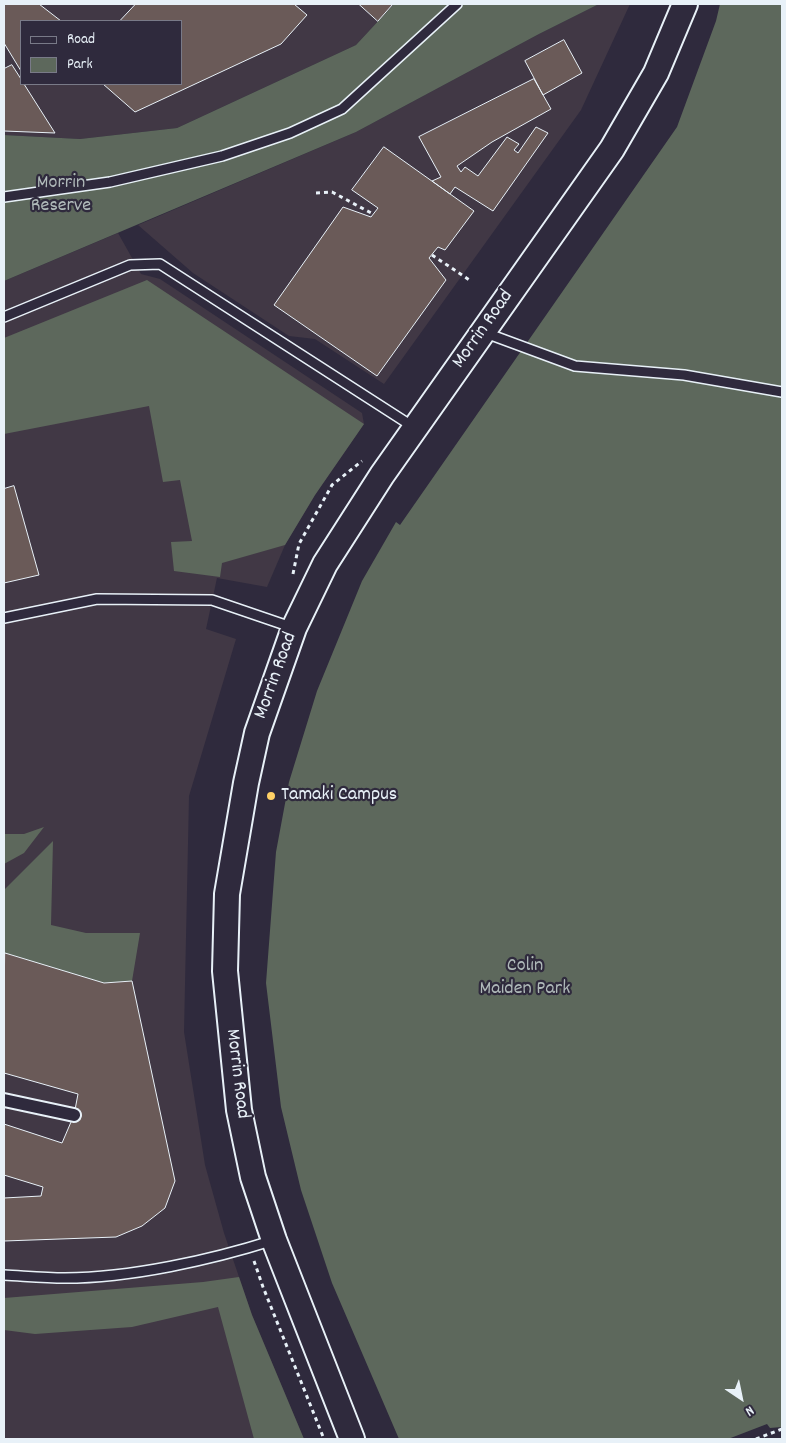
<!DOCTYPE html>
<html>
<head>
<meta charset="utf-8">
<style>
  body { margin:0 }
  #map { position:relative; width:786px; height:1443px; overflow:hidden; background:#2f2a3d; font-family:Dekko,sans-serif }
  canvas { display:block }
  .frame { position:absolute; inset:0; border:5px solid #e8f1f8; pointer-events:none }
  .legend { position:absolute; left:20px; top:20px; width:162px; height:65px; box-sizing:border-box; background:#2f2a3d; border:1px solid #797a88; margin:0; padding:6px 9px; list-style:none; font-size:15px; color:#e8f1f8 }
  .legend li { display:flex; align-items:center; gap:10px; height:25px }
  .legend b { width:25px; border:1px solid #797a88 }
  .north { position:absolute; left:716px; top:1373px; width:50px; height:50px; -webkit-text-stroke:4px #2f2a3d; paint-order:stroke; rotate:146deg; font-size:14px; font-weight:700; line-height:20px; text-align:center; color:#e8f1f8 }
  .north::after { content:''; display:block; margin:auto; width:18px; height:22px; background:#e8f1f8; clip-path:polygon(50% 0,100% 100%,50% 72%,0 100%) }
</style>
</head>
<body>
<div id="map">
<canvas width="786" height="1443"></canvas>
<div class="frame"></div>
<ul class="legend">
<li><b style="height:6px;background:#2f2a3d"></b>Road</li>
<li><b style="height:14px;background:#5d685c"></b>Park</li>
</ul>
<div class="north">N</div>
</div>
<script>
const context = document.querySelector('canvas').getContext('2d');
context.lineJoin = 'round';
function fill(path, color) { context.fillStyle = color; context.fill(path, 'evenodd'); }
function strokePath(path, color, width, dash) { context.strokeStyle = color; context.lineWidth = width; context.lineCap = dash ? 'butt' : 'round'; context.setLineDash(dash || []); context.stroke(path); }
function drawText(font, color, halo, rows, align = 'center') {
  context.font = font + ' Dekko,sans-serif'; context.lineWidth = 4.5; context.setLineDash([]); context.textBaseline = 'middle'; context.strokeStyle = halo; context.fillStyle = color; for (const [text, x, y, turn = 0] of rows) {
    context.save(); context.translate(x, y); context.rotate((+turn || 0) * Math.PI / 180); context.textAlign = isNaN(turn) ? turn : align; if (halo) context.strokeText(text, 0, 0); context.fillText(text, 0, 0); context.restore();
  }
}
fill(new Path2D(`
  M4 4H394L356 45 177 128 80 139 4 135ZM21 21H181V84H21Z
  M599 4H630L581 110 384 384 315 339 289 336 193 273 138 225 356 132 539 34Z
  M118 233 141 274 160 279 362 413 364 424 315 495 285 545 267 587 217 578 206 629 236 639 189 796 184 1032 205 1165 224 1233 252 1315 304 1439H4V281Z`), '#413845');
fill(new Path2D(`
  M394 4H599L539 34 356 132 4 281V135L80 139 177 128 356 45Z
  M720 4H782V1427L770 1428 767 1424 728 1439H399L332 1283 301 1190 281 1107 266 983 276 852 289 782 317 691 362 581 396 522 400 525 677 127 716 21Z
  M147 280 364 424 315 495 285 545 222 563 220 577 174 571 171 542 192 541 180 480 163 482 149 406 4 434V338Z
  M44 827 24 853 4 864V834H24Z
  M53 841 51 925 86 933H140L132 981 104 983 4 953V890Z
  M239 1277 252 1315 304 1439H254L218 1307 132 1327 35 1334 4 1330V1298L203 1282Z`), '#5d685c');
const building = new Path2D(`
  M4 4H39L61 21H21V71L4 43Z
  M136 4H294L307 15 281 44 135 112 103 84H181V21H120Z
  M359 4H393L378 21Z
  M564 40 582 73 543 95 525 61Z
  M12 65 21 79V84H24L55 133 4 131V69Z
  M534 79 551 109 492 142 457 166 461 172 465 167 478 176 507 137 519 144 514 150 518 153 536 127 548 133 493 211 455 187 450 194 432 181 441 177 419 137Z
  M384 147 474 211 445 250 438 247 429 258 446 280 377 376 274 305 343 207 371 217 378 208 352 190Z
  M14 486 39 575 4 583V489Z
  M5 953 104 983 132 981 175 1181 165 1208 142 1226 116 1237 4 1241V1198L41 1196 43 1187 4 1175V1124L62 1143 74 1115 78 1094 4 1073Z`);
fill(building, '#6a5a58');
strokePath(building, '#e8f1f8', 1);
const service = new Path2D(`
  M4 197 110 182 222 156 290 133 342 109 457 4
  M4 317 130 265 160 264 415 428
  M483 332 575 366 684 375 782 392
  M4 618 97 599 212 600 294 628
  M4 1275C24 1276 44 1278 65 1278 130 1278 211 1260 274 1240`);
const pedestrian = new Path2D(`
  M4 1100 74 1115`);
const secondary = new Path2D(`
  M352 1439 274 1240 253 1177 239 1110 225 971 227 894 246 783 257 733 294 628 325 564 382 475 612 149 656 73 685 4`);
strokePath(service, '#e8f1f8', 12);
strokePath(pedestrian, '#e8f1f8', 16);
strokePath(secondary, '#e8f1f8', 28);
strokePath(new Path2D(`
  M316 193 332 192 373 214
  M432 255 471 281
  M293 574 299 544 332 485 362 461
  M254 1261 263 1287 324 1439
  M756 1439 782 1429`), '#e8f1f8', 3, [4, 4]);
strokePath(service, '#2f2a3d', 9);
strokePath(pedestrian, '#2f2a3d', 12);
strokePath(secondary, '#2f2a3d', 24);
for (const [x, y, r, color] of [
  [271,796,5,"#ffd166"]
]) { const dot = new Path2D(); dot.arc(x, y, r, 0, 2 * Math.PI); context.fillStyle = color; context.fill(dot); strokePath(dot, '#2f2a3d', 2); }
drawText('20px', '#b0baba', '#2f2a3d', [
  ["Morrin",61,184],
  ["Reserve",61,207],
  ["Colin",525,967],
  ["Maiden Park",525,990]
]);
drawText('20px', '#e8f1f8', '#2f2a3d', [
  ["Morrin Road",484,330,-55],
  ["Morrin Road",277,676,-70],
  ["Morrin Road",236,1074,83]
]);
drawText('20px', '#e8f1f8', '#2f2a3d', [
  ["Tamaki Campus",281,796]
], 'left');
</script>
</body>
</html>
